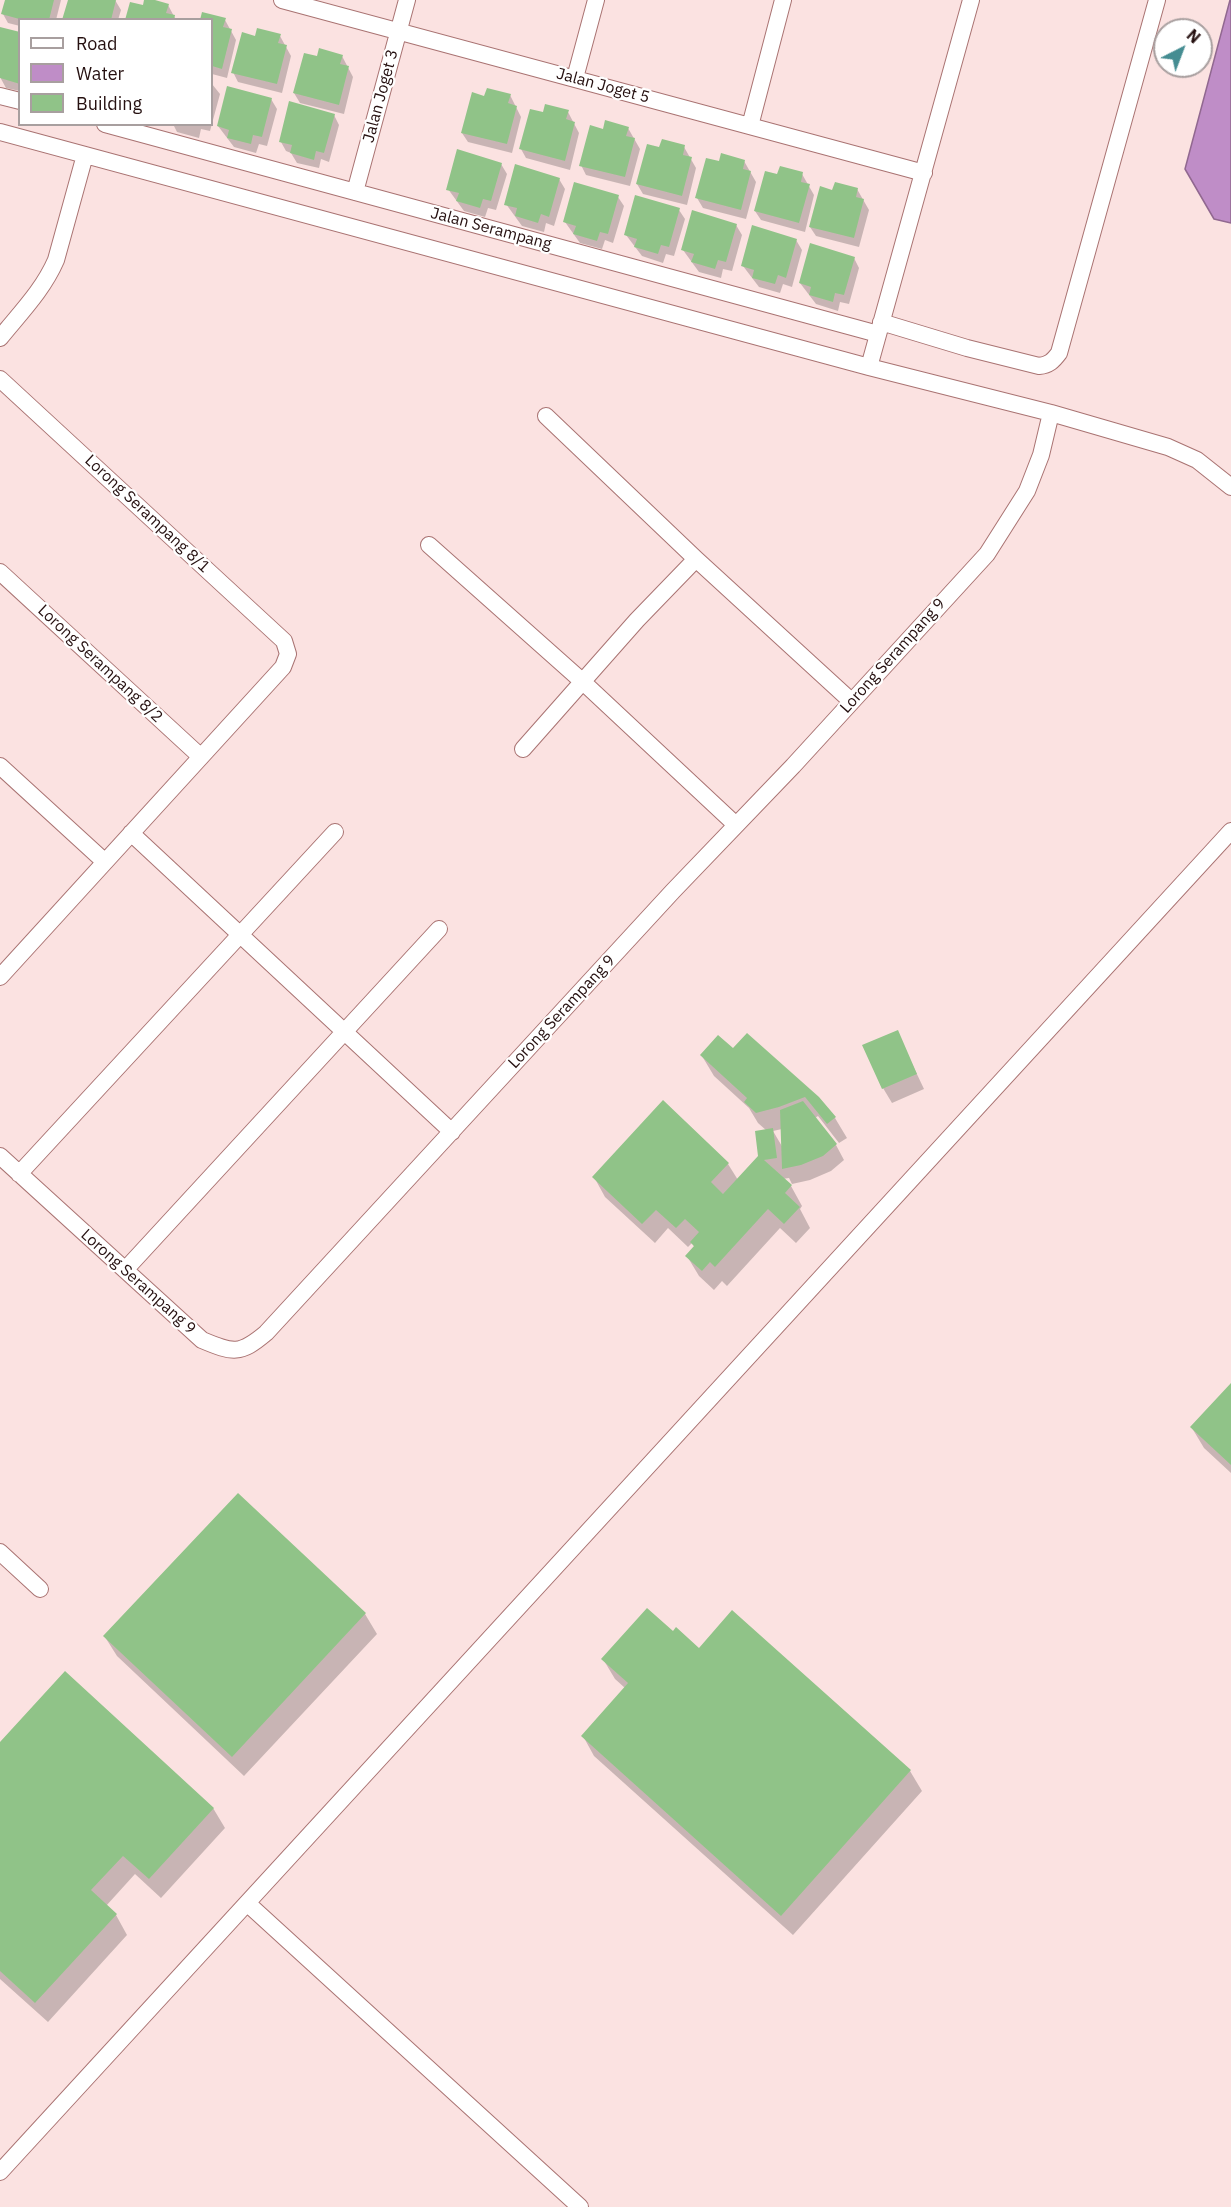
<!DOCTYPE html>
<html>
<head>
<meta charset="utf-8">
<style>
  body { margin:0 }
  #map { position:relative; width:1231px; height:2207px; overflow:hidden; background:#fbe2e1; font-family:"IBM Plex Sans",sans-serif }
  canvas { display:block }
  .legend { position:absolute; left:18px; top:18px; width:195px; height:108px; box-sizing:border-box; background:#fff; border:2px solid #a89f9f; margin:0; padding:8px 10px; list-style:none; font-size:18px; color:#251010 }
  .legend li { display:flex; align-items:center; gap:12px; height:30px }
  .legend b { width:30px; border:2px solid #a89f9f }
  .north { position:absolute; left:1153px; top:18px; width:60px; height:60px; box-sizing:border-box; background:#fff; border:2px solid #a89f9f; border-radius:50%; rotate:42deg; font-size:16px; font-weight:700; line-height:24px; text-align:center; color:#251010 }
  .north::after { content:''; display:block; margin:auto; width:21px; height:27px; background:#458d92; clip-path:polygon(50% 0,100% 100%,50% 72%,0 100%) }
</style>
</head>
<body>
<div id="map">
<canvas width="1231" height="2207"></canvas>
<ul class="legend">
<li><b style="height:8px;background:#fff"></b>Road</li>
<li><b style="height:16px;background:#bf8dc7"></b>Water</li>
<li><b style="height:16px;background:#90c388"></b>Building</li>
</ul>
<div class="north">N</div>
</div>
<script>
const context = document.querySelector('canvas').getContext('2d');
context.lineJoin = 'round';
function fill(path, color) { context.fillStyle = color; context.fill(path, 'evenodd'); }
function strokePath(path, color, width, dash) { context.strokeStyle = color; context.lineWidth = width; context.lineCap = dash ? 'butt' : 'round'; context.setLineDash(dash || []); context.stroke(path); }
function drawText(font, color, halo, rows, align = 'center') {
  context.font = font + ' "IBM Plex Sans",sans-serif'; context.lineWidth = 4.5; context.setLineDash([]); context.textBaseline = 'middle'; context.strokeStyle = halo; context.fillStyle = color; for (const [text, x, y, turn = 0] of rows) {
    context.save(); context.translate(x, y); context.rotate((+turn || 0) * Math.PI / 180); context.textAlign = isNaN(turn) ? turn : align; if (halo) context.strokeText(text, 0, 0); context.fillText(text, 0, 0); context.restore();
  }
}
const water = new Path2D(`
  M1230 0H1231V223L1214 219 1185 169Z`);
fill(water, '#bf8dc7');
strokePath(water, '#916890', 1.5);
fill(new Path2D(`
  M7 0H61L56 20H20V26L8 23 3 14Z
  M69 0H115L121 10 118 20H64Z
  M146 0 168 5 176 20H127L144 7Z
  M212 20H225L236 40 227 78 212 74Z
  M0 28 20 34V91L6 88 0 77Z
  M280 36 291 56 282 93 238 82 233 72 256 38Z
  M342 56 353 77 344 114 300 103 294 93 318 58Z
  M212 84 220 94 210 131 201 129 199 138 177 132 173 124H212Z
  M510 95 521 117 512 153 468 142 462 133 485 98Z
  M271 99 277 109 267 146 259 144 256 153 234 147 218 126Z
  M568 112 579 133 570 170 526 158 521 149 544 114Z
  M334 115 339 125 329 162 321 159 319 168 297 163 291 153 286 151 281 142Z
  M628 128 640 149 630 186 586 175 581 165 604 131Z
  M684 147 696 168 687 205 643 194 637 184 660 149Z
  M744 161 756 182 746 219 703 208 697 198 720 163Z
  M501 164 507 174 496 210 488 208 485 217 464 211 448 189Z
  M802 174 814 195 805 232 761 220 755 211 778 176Z
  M559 179 565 189 554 226 546 223 544 232 522 226 506 204Z
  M857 189 869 210 859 247 816 236 810 227 833 192Z
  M618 197 624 206 613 243 605 240 602 249 580 243 565 222Z
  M679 210 685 219 674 256 666 254 663 263 642 256 626 235Z
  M736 225 742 235 732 271 723 269 721 278 699 272 683 250Z
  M796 240 802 250 792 287 783 284 780 293 759 287 743 266Z
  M854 258 859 268 849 304 840 302 838 311 816 304 800 283Z
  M897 1032 924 1089 892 1103 883 1088Z
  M733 1051 818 1098 835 1118 847 1138 839 1143 818 1116 815 1118 836 1145 844 1160 831 1171 810 1180 792 1184 789 1178 782 1179 791 1186 802 1206 800 1209 810 1228 796 1243 780 1228 727 1286 722 1281 714 1290 699 1276 687 1256 695 1248 692 1243 688 1247 668 1228 655 1243 605 1197 594 1177 728 1164 738 1180 760 1157 767 1131 758 1123 749 1108 714 1076 702 1056ZM782 1129 783 1148 773 1131Z
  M1231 1385V1473L1204 1448 1192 1428Z
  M238 1495 365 1614 377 1634 244 1776 117 1656 105 1637Z
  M733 1612 910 1771 922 1791 793 1935 594 1756 583 1736 625 1688 615 1679 603 1659 673 1633 699 1650Z
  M0 1744 213 1808 225 1828 161 1898 135 1874 106 1906 116 1915 127 1935 48 2022 0 1979Z`), '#0003');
fill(new Path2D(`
  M5 0H54L49 20H23L1 14Z
  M68 0H116L111 20H62Z
  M144 0H155L169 4 166 13 175 15 174 20H125L130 2 143 5Z
  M202 12 226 18 223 27 232 29 222 69 212 66V20H200Z
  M0 27 20 32V84L0 78Z
  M257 28 281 34 278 43 287 45 277 84 231 73 242 32 255 36Z
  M319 48 343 55 340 64 349 66 339 105 293 93 304 53 317 56Z
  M227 86 272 98 262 137 253 135 251 144 227 138 229 130 217 126Z
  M487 88 511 94 508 103 517 106 507 144 461 133 472 92 484 96Z
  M289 101 335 114 324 153 316 151 314 160 290 153 292 145 279 142Z
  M545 104 569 110 566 119 575 122 565 161 519 149 530 109 543 112Z
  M605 120 629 127 626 136 635 138 625 177 579 166 590 125 603 129Z
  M662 139 685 145 683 155 692 157 682 196 636 184 647 144 659 147Z
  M457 149 502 163 491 201 483 199 480 208 456 201 459 193 446 190Z
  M721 153 745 160 743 169 751 171 741 210 695 198 706 158 719 161Z
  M515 164 560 178 549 217 541 214 538 223 515 216 517 208 504 205Z
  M780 166 803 172 801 182 810 184 799 223 754 211 765 171 777 174Z
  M574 182 619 195 608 234 600 232 597 241 573 234 576 226 563 222Z
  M835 182 858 188 856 197 864 199 854 238 809 227 820 186 832 190Z
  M635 195 680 208 669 247 661 245 658 254 634 247 637 239 624 235Z
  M692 210 737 224 726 262 718 260 715 269 691 262 694 254 681 250Z
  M752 225 797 239 786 278 778 275 775 284 752 278 754 270 741 266Z
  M810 243 855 257 844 295 835 293 833 302 809 295 811 287 799 283Z
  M898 1030 917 1074 882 1089 862 1045Z
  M747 1033 819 1097 836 1117 827 1124 805 1097 779 1107 756 1113 744 1102 747 1098 700 1055 718 1035 733 1048Z
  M663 1100 729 1163 711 1182 723 1194 758 1156 755 1131 773 1128 777 1158 764 1160 792 1185 785 1193 800 1207 784 1224 768 1209 715 1267 710 1262 702 1271 685 1256 694 1246 690 1242 699 1232 685 1219 676 1228 656 1210 642 1224 592 1177Z
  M803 1101 837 1144 823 1156 801 1165 782 1169 780 1110Z
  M1231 1383V1465L1190 1427Z
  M238 1493 366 1613 232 1757 103 1636Z
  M647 1608 673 1631 676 1627 699 1648 732 1610 911 1770 781 1916 581 1736 628 1683 601 1659Z
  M65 1671 214 1808 149 1879 123 1856 91 1890 117 1914 35 2003 0 1971V1742Z`), '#90c388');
const minor = new Path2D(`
  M282 0 924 173
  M575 78 596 0
  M0 96 20 101
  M105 124 878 334
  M750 126 783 0
  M0 132 869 367 1051 413 1168 447 1197 460 1231 487
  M355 192 407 0
  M881 322 967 348 1039 366C1049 365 1053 361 1059 353L1157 0
  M0 338C21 312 43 290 56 260L85 155
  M869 367 971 0
  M0 379 284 641 288 654 283 667 0 977
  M546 416 696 559 851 701
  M429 545 583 682 736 825
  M0 572 201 757
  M523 749 637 620 696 559
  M0 766 105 862
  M131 833 452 1132
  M0 1156 202 1340C233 1353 240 1355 266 1333L673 891 793 766 987 554 1027 491 1041 455 1051 413
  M19 1174 335 832
  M125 1270 439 929
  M0 1552 40 1589
  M247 1903 580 2207
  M0 2172 1231 831`);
strokePath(minor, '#a97372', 18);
strokePath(minor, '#fff', 16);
drawText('16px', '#251010', '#fff', [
  ["Jalan Joget 5",603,86,15],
  ["Jalan Joget 3",381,96,-75],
  ["Jalan Serampang",491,229,15],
  ["Lorong Serampang 8/1",147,514,43],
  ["Lorong Serampang 9",893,656,-48],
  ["Lorong Serampang 8/2",100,664,43],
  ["Lorong Serampang 9",562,1012,-47],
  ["Lorong Serampang 9",138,1282,42]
]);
</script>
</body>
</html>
